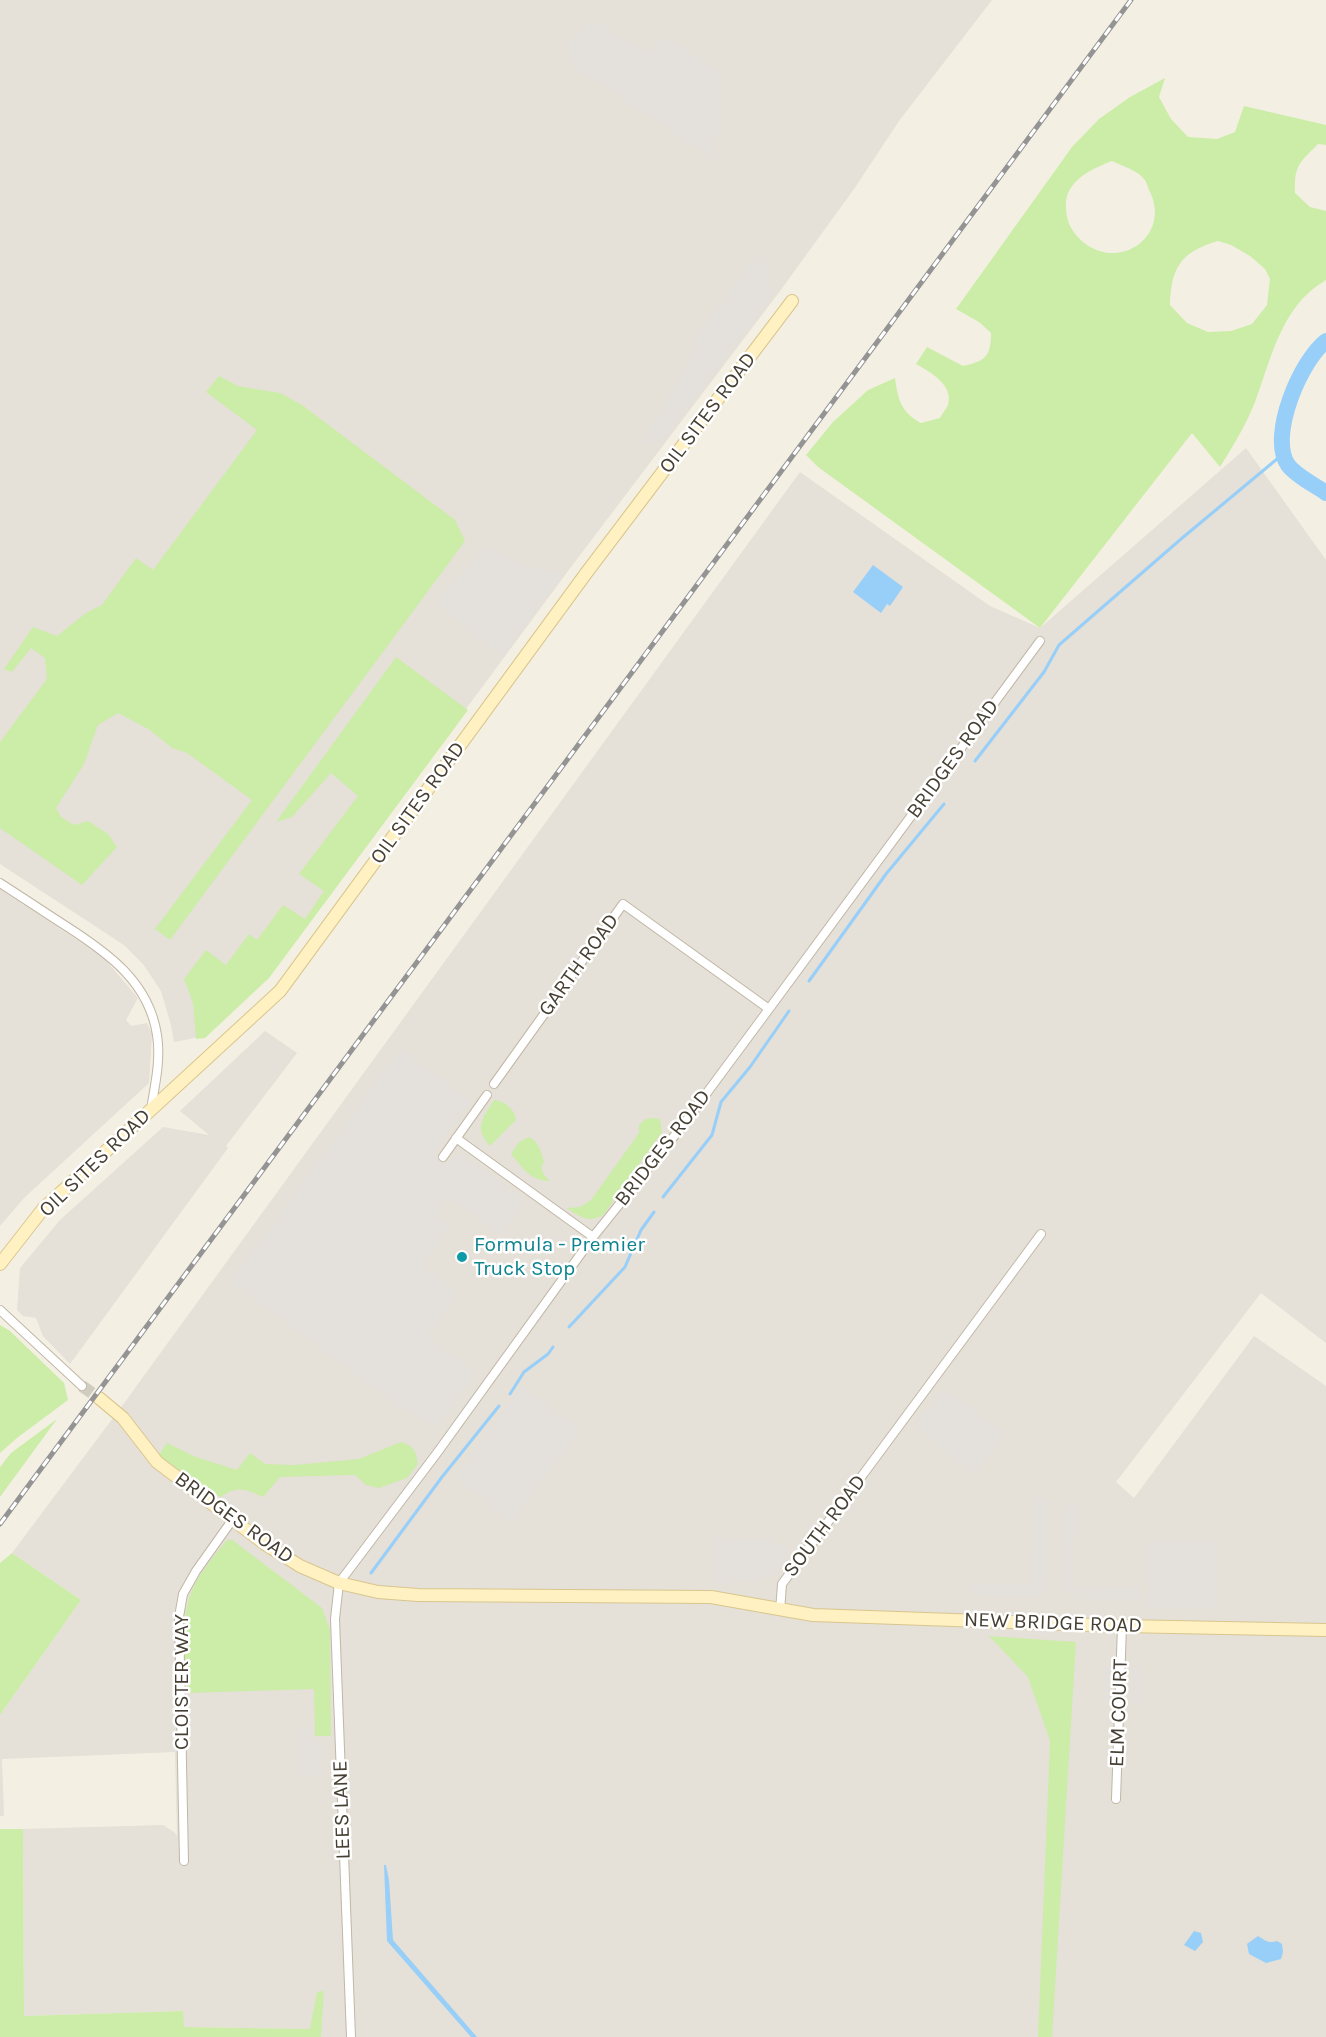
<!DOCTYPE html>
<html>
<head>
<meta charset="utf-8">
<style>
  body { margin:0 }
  canvas { display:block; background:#f4efe3 }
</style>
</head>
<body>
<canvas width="1326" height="2037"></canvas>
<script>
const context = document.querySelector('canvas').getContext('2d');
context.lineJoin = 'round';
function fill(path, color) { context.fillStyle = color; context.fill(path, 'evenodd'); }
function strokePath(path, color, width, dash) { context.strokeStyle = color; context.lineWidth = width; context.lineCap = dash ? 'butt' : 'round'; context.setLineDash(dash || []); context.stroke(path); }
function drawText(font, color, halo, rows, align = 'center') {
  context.font = font + ' Karla,sans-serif'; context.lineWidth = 5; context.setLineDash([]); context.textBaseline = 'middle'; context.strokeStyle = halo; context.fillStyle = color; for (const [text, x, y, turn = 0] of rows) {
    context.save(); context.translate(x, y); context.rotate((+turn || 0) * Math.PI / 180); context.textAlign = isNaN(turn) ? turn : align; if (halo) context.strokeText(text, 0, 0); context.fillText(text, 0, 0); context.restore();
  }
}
fill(new Path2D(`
  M0 0H992L899 121 854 189 780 291 571 567 269 975 205 1036 174 1042 171 1025 161 991 143 964 124 945 0 864Z
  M1246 448 1326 560V1343L1261 1293 1116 1482 1134 1498 1254 1336 1326 1386V2037H315L310 2029 184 2027 182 2011 24 2016 23 1829 163 1825 174 1832 177 1836 175 1752 2 1759 4 1816H0V1715L81 1600 12 1553 122 1406 800 472 990 606 1040 628Z
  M0 889 103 957 138 998 126 1020 131 1026 147 1023 152 1034 149 1083 24 1198 0 1226Z
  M265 1031 297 1053 226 1146 228 1148 70 1364 43 1336 36 1318 23 1316 17 1310 20 1268 60 1220 163 1127 209 1135 180 1111Z`), '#e5e0d8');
fill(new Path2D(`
  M1165 78 1159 97 1171 119 1188 137 1217 139 1235 132 1244 106 1326 125V145L1318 144C1299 163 1294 166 1295 193L1310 207 1326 211V280C1281 306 1272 357 1255 402 1246 425 1233 446 1220 467L1192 433 1040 628 818 467 806 455 833 422 868 390 895 378C898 400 901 412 921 423L940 418C942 414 946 409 948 405 954 385 930 372 916 364L927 347 963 366C985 361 991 357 991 333L979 322 956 309 1072 147 1099 119 1130 97ZM1112 161C1122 166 1137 170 1144 179 1147 182 1148 188 1150 192 1171 236 1120 272 1083 242 1070 231 1065 218 1066 202 1068 179 1094 168 1112 161ZM1218 241 1231 245 1250 256 1265 269 1270 279 1267 305 1252 324 1231 331 1208 332 1187 323 1170 305C1171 267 1181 252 1218 241Z
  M219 376 238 386 280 393 302 405 455 520 465 541 170 940 155 929 252 800 187 753 172 748 150 730 118 713 98 725 84 764 56 808 61 817 74 825 88 821 108 834 117 847 82 885 0 828V742L47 679 45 658 31 648 12 672 4 669 33 627 57 636 86 613 102 605 136 558 153 570 257 430 206 392Z
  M396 657 468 710 269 978 205 1038 196 1039 193 1003 184 979 206 950 226 965 249 934 257 940 283 905 305 919 324 891 299 874 358 796 331 773 292 817 276 822Z
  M494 1100C503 1100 516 1110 516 1120L490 1146C473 1127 483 1118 494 1100Z
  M650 1118 660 1119 662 1132 604 1214C591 1224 579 1217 567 1208L580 1207 591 1200 639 1133V1125L644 1120Z
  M529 1137C539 1142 541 1152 544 1162L541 1167 544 1175 550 1181C530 1181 523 1168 511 1154L519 1142Z
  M0 1325 10 1331 64 1383 68 1400 17 1438 0 1453Z
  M57 1419 0 1497V1467L11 1453Z
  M401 1442C414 1446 416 1451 418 1464L407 1478 379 1488 366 1485 355 1475 280 1477 263 1497C246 1489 237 1485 221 1497L207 1491 159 1455 167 1443 196 1457 237 1470 250 1453 265 1464 294 1465 359 1459Z
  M231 1539 322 1608 330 1630 331 1736H315L314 1689 188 1693C186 1659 178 1618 194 1586 202 1570 215 1555 226 1541Z
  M12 1553 81 1600 0 1715V1563Z
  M989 1636 1076 1642 1052 2037H1038L1050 1741 1028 1677Z
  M0 1829H23L24 2016 183 2011 184 2027 310 2029 317 1992 324 1991 321 2037H0Z`), '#cceda7');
fill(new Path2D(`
  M591 19 649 52 666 37 719 71 722 121 711 157 576 68 566 45Z
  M757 253 766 260 772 296 662 441 641 443 690 363 695 340Z
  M485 548 528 566 563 574 502 656 436 603Z
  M400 1050 471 1101 432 1155 447 1165 453 1157 462 1154 525 1200 500 1234 449 1197 435 1216 450 1227 422 1266 458 1293 427 1335 475 1374 435 1428 407 1411 231 1283Z
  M522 1386 580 1429 511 1522 455 1477Z
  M945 1389 1004 1433 973 1475 915 1425 925 1410H932Z
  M1035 1498 1047 1501 1044 1591 1038 1597 972 1595 973 1585H1030Z
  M1070 1503H1075L1073 1586 1140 1587 1139 1599H1073L1074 1592 1060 1591 1063 1511H1068Z
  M715 1538 771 1539 772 1544 786 1545 785 1565H779V1576H762L761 1580H731V1584H715Z
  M1147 1542H1217L1216 1608 1147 1607Z
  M1103 1666H1109L1108 1704 1102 1703Z
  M1133 1667H1140L1138 1705H1131Z
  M300 1729H313V1740L321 1741V1777H300Z`), '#e4e1dc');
fill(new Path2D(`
  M873 565 903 587 890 606 887 604 881 613 853 592Z
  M384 1865H386L389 1880 393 1940 477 2037H471L387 1941Z
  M1194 1931 1201 1933 1203 1942 1195 1951 1184 1945Z
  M1258 1936C1265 1940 1268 1944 1277 1941L1282 1944 1283 1952 1281 1959 1266 1963 1249 1954 1247 1944Z`), '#97cff9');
strokePath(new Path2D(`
  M975 761 1044 672 1059 645 1181 539 1283 454
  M809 981 886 874 944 804
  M663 1197 712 1135 721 1102 750 1067 789 1011
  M569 1327 625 1267 641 1230 654 1212
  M510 1394 524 1372 548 1354 553 1347
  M371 1573 442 1477 499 1406`), '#97cff9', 3);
strokePath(new Path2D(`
  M1326 341C1301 360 1268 436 1288 465 1296 476 1315 485 1326 493`), '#97cff9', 16);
strokePath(new Path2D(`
  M82 1386 99 1398`), '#d1ccc0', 12, [12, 6]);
const street = new Path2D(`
  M0 883C22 897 44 912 66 926 108 953 149 982 157 1035 161 1059 155 1085 151 1109
  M494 1084 623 904 769 1009
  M456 1138 593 1237
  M443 1157 487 1095
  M0 1310 82 1386
  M780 1611 782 1584 1041 1234
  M1116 1799 1122 1626
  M184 1861 179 1617 183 1594 196 1571 233 1519
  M351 2037 335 1619 339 1583 437 1453 593 1237 683 1125 769 1009 1040 641`);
const secondary = new Path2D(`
  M0 1264 43 1209 280 991 587 572 792 301
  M99 1398 123 1418 157 1462 265 1544 300 1566 339 1583 378 1592 418 1595 711 1597 813 1615 1122 1626 1326 1630`);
strokePath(street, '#c0b7a5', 10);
strokePath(secondary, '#d9c68d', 14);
strokePath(street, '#fff', 8);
strokePath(secondary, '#fff1c2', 12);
const rail = new Path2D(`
  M0 1524 1131 0`);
strokePath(rail, '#949494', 5);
strokePath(rail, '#fff', 3, [9]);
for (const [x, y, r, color] of [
  [462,1257,6,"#0f9aa8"]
]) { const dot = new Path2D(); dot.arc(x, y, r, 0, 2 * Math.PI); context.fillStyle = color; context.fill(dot); strokePath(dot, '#fff', 2); }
drawText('21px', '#463f33', '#fff', [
  ["OIL SITES ROAD",708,413,-53],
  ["BRIDGES ROAD",953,759,-54],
  ["OIL SITES ROAD",418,803,-54],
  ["GARTH ROAD",579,965,-54],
  ["BRIDGES ROAD",663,1148,-52],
  ["OIL SITES ROAD",95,1163,-44],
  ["BRIDGES ROAD",234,1518,36],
  ["SOUTH ROAD",825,1526,-53],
  ["NEW BRIDGE ROAD",1053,1623,2],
  ["CLOISTER WAY",182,1682,-90],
  ["ELM COURT",1119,1713,-88],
  ["LEES LANE",342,1810,-92]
]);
drawText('21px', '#0d838f', '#fff', [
  ["Formula - Premier",474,1245],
  ["Truck Stop",474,1269]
], 'left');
</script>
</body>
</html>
